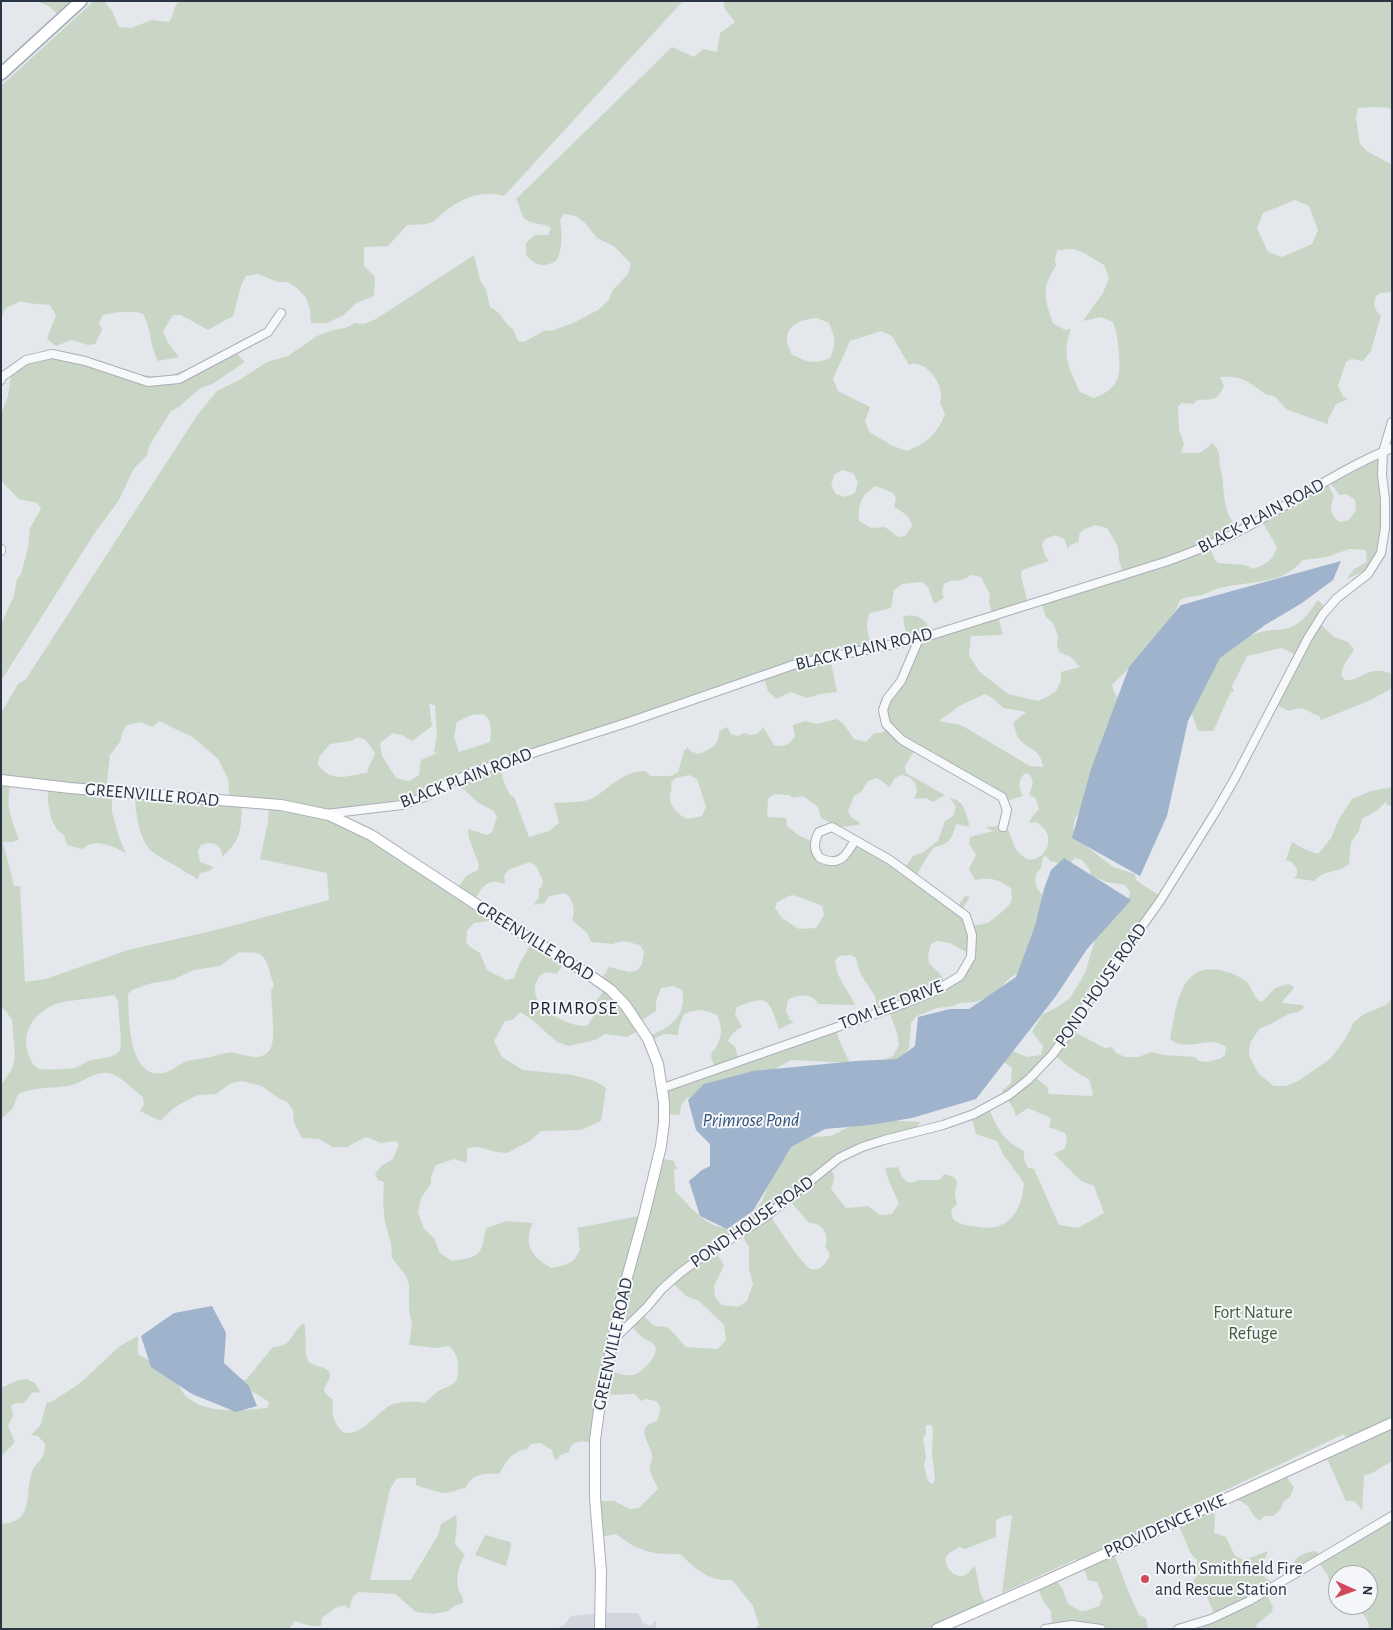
<!DOCTYPE html>
<html>
<head>
<meta charset="utf-8">
<style>
  body { margin:0 }
  #map { position:relative; width:1393px; height:1630px; overflow:hidden; background:#e4e7ec; font-family:"Alegreya Sans",sans-serif }
  canvas { display:block }
  .frame { position:absolute; inset:0; border:2px solid #2b3445; pointer-events:none }
  .north { position:absolute; left:1328px; top:1565px; width:50px; height:50px; box-sizing:border-box; background:#f4f6f9; border:1px solid #a4a8b1; border-radius:50%; rotate:92deg; font-size:14px; font-weight:700; line-height:20px; text-align:center; color:#2b3445 }
  .north::after { content:''; display:block; margin:auto; width:18px; height:22px; background:#d1495b; clip-path:polygon(50% 0,100% 100%,50% 72%,0 100%) }
</style>
</head>
<body>
<div id="map">
<canvas width="1393" height="1630"></canvas>
<div class="frame"></div>
<div class="north">N</div>
</div>
<script>
const context = document.querySelector('canvas').getContext('2d');
context.lineJoin = 'round';
function fill(path, color) { context.fillStyle = color; context.fill(path, 'evenodd'); }
function strokePath(path, color, width, dash) { context.strokeStyle = color; context.lineWidth = width; context.lineCap = dash ? 'butt' : 'round'; context.setLineDash(dash || []); context.stroke(path); }
function drawText(font, color, halo, rows, align = 'center') {
  context.font = font + ' "Alegreya Sans",sans-serif'; context.lineWidth = 4; context.setLineDash([]); context.textBaseline = 'middle'; context.strokeStyle = halo; context.fillStyle = color; for (const [text, x, y, turn = 0] of rows) {
    context.save(); context.translate(x, y); context.rotate((+turn || 0) * Math.PI / 180); context.textAlign = isNaN(turn) ? turn : align; if (halo) context.strokeText(text, 0, 0); context.fillText(text, 0, 0); context.restore();
  }
}
fill(new Path2D(`
  M602 1613H637L640 1616 642 1622 649 1626 652 1625 656 1620V1629H556L565 1624 571 1616Z`), '#d2d6de');
fill(new Path2D(`
  M37 1H76L60 17 50 7Z
  M94 1H104L112 11 119 27 131 28 152 20 169 22C174 15 173 7 179 1H683L504 196C481 189 460 199 443 213 439 216 437 219 434 221 426 226 416 224 407 225L388 246 364 247V266L375 277 374 296 356 303 344 315 327 323H311L310 310 306 298 298 289 288 282H277L258 274 246 276C238 288 238 303 233 316L208 330 181 315H173L163 331 168 343 179 357 158 361C149 345 152 329 143 314 133 310 114 312 103 315L99 323 102 330 95 344 88 345 71 340 56 346 47 339 56 315 50 305 27 303 21 301 6 308 1 317V86Z
  M724 1H1392V118L1390 108 1375 107 1358 108 1356 118 1360 144 1367 151 1392 165V292L1381 293 1376 296 1374 304 1377 312 1381 315 1371 351 1363 361 1351 359 1346 362 1338 386 1343 396 1348 399 1336 404 1328 419V424L1288 410C1280 404 1277 394 1267 395 1249 383 1243 375 1220 377L1224 386C1217 402 1212 399 1197 400L1194 404 1181 403 1178 407 1179 430 1184 444 1181 453H1199L1210 446 1211 442C1221 451 1219 455 1220 467 1220 470 1222 472 1222 475 1225 496 1222 515 1241 530L1209 546 1215 560 1218 563 1245 565 1253 569C1267 563 1272 562 1277 547L1262 521 1327 483 1334 496C1330 508 1329 515 1340 522L1349 520 1356 510 1355 500 1347 494 1339 495 1330 482 1383 453V552L1367 574 1364 571 1347 579 1354 569 1367 562 1366 550 1349 549 1327 557 1303 560C1281 586 1251 580 1220 588 1214 589 1209 593 1202 595 1194 597 1188 596 1180 600 1168 633 1136 661 1112 685L1114 692 1121 703 1107 780 1075 818 1073 829 1086 846 1113 867 1135 874 1136 880C1143 886 1152 890 1160 896L1072 1031 1105 1048 1112 1047 1116 1053 1125 1057H1138L1152 1052 1163 1055 1195 1057 1199 1061 1207 1062 1221 1058 1225 1055 1226 1047C1211 1034 1186 1053 1170 1039 1176 1012 1178 962 1219 970 1228 972 1239 975 1247 982 1251 987 1254 996 1259 1001H1263L1275 988 1289 984 1294 987C1291 994 1285 996 1282 1003L1302 1005 1304 1008C1299 1013 1295 1012 1289 1014 1279 1018 1272 1025 1260 1028L1250 1043 1249 1055 1258 1073 1270 1083 1274 1086H1286L1298 1081 1330 1059 1344 1041 1354 1022 1364 1014 1386 1005 1392 999V1461L1374 1472 1364 1476 1362 1511C1358 1504 1354 1499 1346 1501L1325 1454 1347 1441 1344 1434 1179 1512 1182 1518 1210 1506 1215 1516 1214 1533 1226 1537 1235 1556 1244 1560 1268 1551 1263 1563 1261 1574 1276 1586 1266 1593 1273 1607 1272 1612 1257 1624 1256 1629H1203L1202 1622 1215 1616 1205 1592 1194 1587 1193 1581 1198 1575 1197 1560 1191 1554 1177 1521 1113 1551 1129 1593 1139 1615 1146 1618 1148 1629H1046L1052 1626 1051 1611 1043 1601 1037 1585 1054 1578 1062 1588 1068 1604 1080 1611H1085L1099 1606 1103 1597 1097 1582 1088 1580 1082 1564H1078L1076 1559 1002 1593 1012 1515 1004 1516 996 1520V1537L965 1549 959 1547C955 1550 948 1553 946 1557 943 1566 954 1577 962 1576 968 1575 971 1569 975 1566L980 1592 987 1607 939 1629H755L759 1625 753 1606 732 1580C708 1581 697 1570 680 1554 652 1555 638 1551 616 1534L600 1537 596 1501H614L630 1509 639 1508 658 1489C656 1483 651 1476 650 1471 649 1466 653 1460 652 1455 649 1440 634 1427 657 1421L661 1408 656 1401 646 1399 641 1401 635 1394 604 1395 595 1442C583 1442 572 1438 569 1452L560 1455 557 1460 554 1458 552 1450 541 1443 531 1444 527 1449C512 1451 506 1462 499 1474 484 1473 473 1473 465 1488 458 1489 451 1493 445 1493 436 1492 425 1488 416 1485V1478H397L390 1489 370 1580H411L438 1535 441 1524 456 1515 457 1523 455 1544 465 1555C459 1564 456 1577 458 1588 460 1596 463 1592 463 1603L454 1606 448 1611 434 1614 416 1612 395 1594 359 1592 353 1596 349 1609 345 1605 335 1608 322 1618 321 1626H311L295 1621 289 1629H1V1524C36 1522 24 1494 32 1472 36 1460 45 1463 45 1444L38 1436 31 1435 40 1426 47 1402 50 1403 80 1383 120 1346 136 1337H138V1354C147 1359 171 1373 176 1380 180 1386 181 1392 187 1397 207 1415 242 1410 267 1408L269 1402C258 1394 246 1389 236 1380H246L273 1347C293 1347 290 1332 304 1323 307 1334 304 1346 307 1358 309 1369 329 1364 330 1375 330 1380 325 1385 324 1390L327 1395 333 1400C332 1411 332 1420 340 1429 354 1445 378 1411 391 1405 400 1401 415 1401 425 1403 429 1399 433 1395 437 1392 450 1384 459 1387 458 1368 458 1358 456 1353 449 1346L436 1348 409 1345 412 1324 409 1310V1285L406 1276 392 1258 391 1244 385 1222 383 1203 384 1182 378 1180 375 1174 382 1165 393 1159 399 1144 396 1141 381 1143 366 1137 347 1147H333L319 1139 302 1138 294 1123 293 1110 287 1102 278 1098 262 1086 242 1081 231 1083 216 1094 199 1095 189 1099 175 1107 160 1121 140 1111 144 1105 143 1097C134 1090 123 1078 112 1074 96 1069 86 1081 72 1085 54 1089 36 1086 18 1094L13 1108 2 1118 1 1085 12 1069 15 1057 12 1020 6 1011 1 1007V713L18 684 26 679 198 414 217 391 241 379 267 362 288 356 317 336 333 330 345 328 355 323 364 324 376 319 474 255 480 280 486 290 490 307C502 312 503 323 513 329L518 341 524 342 544 331 554 330 573 323 598 310 609 300 612 291 628 274 631 264 615 247 597 238 585 223 576 216 564 214 560 220C562 233 563 250 556 261 543 268 536 266 526 255V243L535 235H548L551 228C543 222 532 226 524 218 520 213 520 205 516 199L672 47 694 57 703 49 717 52 720 33 735 22 724 8ZM1295 200 1309 206 1318 230 1312 244 1282 257 1268 252 1257 228 1263 213ZM1074 249 1084 253 1104 265 1109 278 1103 293 1083 321 1101 317 1113 322C1117 333 1118 342 1119 354 1121 377 1118 389 1094 398L1080 392C1069 367 1061 357 1071 329L1065 330 1053 323C1049 313 1044 298 1046 287 1047 280 1053 271 1056 265L1055 261 1057 250ZM817 318 829 323C835 338 837 343 830 358 811 365 808 362 791 354 790 349 786 343 787 338 788 323 804 319 817 318ZM881 331 892 336 909 365C910 364 916 363 917 364 931 366 946 390 940 403L945 414C938 433 926 444 907 451L893 446 869 432 865 421 870 407 838 391 833 379 850 341ZM842 470 853 473 858 482 855 493 845 497 836 494 831 485 835 474ZM876 486 893 493 896 498 894 507C902 511 911 517 912 526L905 536 898 537 885 527 871 528 859 521C858 504 861 494 876 486ZM1095 525 1107 528 1118 547 1119 560 1123 574 1041 602 1046 617 1053 623 1058 636 1057 644 1059 652 1071 657 1080 667 1061 672V681L1056 691 1049 696 1038 701 1008 694 979 671 969 655 971 636 1003 635 998 616 1028 603 1021 577 1022 570 1049 561 1045 556 1042 544 1045 539 1056 535 1064 539 1068 549 1070 545 1079 542C1077 530 1086 529 1095 525ZM972 575 981 577 990 595 989 602 993 616 931 634C928 620 918 612 903 617L907 641 918 642 884 712 887 729 881 733H874L866 742 854 739 843 723 836 719 817 724 805 721 793 725 795 736C790 744 783 748 774 745L763 727C759 735 752 737 744 733L738 736 731 734 727 727 719 731C721 744 709 750 698 754L690 751 688 747 684 751 678 772 671 776H651L645 771C623 771 611 787 593 798 585 803 564 802 554 803L559 823 549 831 529 837 514 797 510 795 503 780 500 765 763 676 768 691 776 699 791 692 807 698 820 694 837 692 830 658 872 648C870 637 863 625 870 613L891 608 894 590 902 584 922 582 928 587 934 604 944 598 942 592 944 584 950 581 962 580ZM985 694 994 699 1003 708 1026 712 1013 723C1015 727 1016 735 1019 739 1027 749 1041 749 1043 767L1030 766 961 725 939 721 959 706ZM429 703 435 706 437 735 434 752 437 753 421 760 419 775 409 781 396 778 382 756 380 743 393 733 402 735 412 741 432 726ZM483 714C493 721 491 731 490 742L459 752 454 737 457 722 471 715ZM159 721 194 738 218 759 228 779 230 801 135 794C135 810 139 843 154 853 163 860 174 864 184 871 189 875 194 875 197 880L200 873 209 871 214 867 200 862 198 851 201 845C213 841 222 844 222 857 242 840 241 827 242 803L269 805 268 822 260 859 327 873 329 900 216 930 128 950 46 979 25 982 20 886H14L3 842H13L19 839C11 818 4 804 12 781L48 786C47 800 49 827 64 835L67 845 82 849C95 837 112 846 126 853L120 840 112 812V795L107 782 110 755 120 742 123 731 127 725 140 722 152 727ZM358 737 366 740 375 753C373 760 369 764 367 773 347 775 333 784 318 765L319 757 330 744 351 741ZM916 748 1006 801 1023 796C1018 787 1018 782 1024 774L1028 773C1035 780 1033 786 1029 794L1036 799 1039 809C1035 815 1032 815 1029 823L1036 822C1064 839 1038 867 1025 858 1010 848 1015 838 1005 826L985 827 993 831 970 837 969 844 976 855 969 869 975 880C991 877 997 879 1011 888L1012 898 1010 904 1003 911 988 923 971 926 961 911 970 897 965 896 957 908 915 877C922 867 926 856 935 847 951 843 951 840 956 824L970 827C966 814 965 800 950 798L956 807 953 816 945 821 938 841 922 853 913 856 904 869 854 843 839 861 817 854 815 843 798 835 787 826 786 818 767 817 768 799 774 794 788 795 794 798 803 796 818 807 821 818 839 827 859 825 860 823 851 817 848 811 854 796 861 792 868 781 877 778 890 787 895 778 901 775 909 777 916 784 917 792 914 799 926 798 933 802 945 795 906 773 905 766ZM689 775 697 779 706 807 702 816 686 819C678 813 669 807 670 796 671 791 672 789 671 783L675 778ZM450 783 465 790 477 802 494 811 497 817 492 832 487 835 468 829 469 838 479 865 478 870 466 876 457 889 331 814 422 798ZM1046 856 1051 862 1053 861 1066 867 1075 858 1082 860 1090 870 1091 876 1107 882 1125 885 1130 892 1129 898 1112 913 1098 930 1085 973 1070 998 1059 1006 1042 1015 1032 1032 1043 1046 1041 1055 1027 1057 1015 1052H1007L1003 1061 1012 1068 1011 1083 1002 1091 1013 1108 1016 1116 1028 1108 1051 1118 1049 1127 1065 1133 1067 1138 1065 1148 1054 1154 1081 1181 1094 1186 1104 1213 1078 1228 1059 1225 1034 1169 1028 1168 1024 1159V1151C1002 1139 999 1131 989 1109L971 1115 976 1134 997 1141 1003 1154 1024 1183C1022 1211 1009 1232 978 1227 968 1226 961 1225 953 1219L951 1210 957 1204 955 1195 957 1182 954 1177 944 1174 941 1179C933 1181 929 1180 921 1180 915 1179 920 1181 914 1182 903 1184 901 1175 898 1167L885 1168 890 1184 899 1203 892 1214 880 1215 868 1206 846 1208 831 1189C834 1180 836 1176 830 1168L861 1148 914 1129 921 1122 900 1121 884 1117 853 1125 831 1136 796 1138C790 1149 781 1158 774 1169 767 1179 767 1195 760 1204 726 1248 704 1222 675 1191L674 1170 679 1168 676 1167 674 1161 659 1158 644 1215 577 1228C580 1235 578 1242 580 1249 573 1265 568 1264 552 1268 533 1259 522 1244 533 1223L507 1221 486 1228C481 1256 480 1257 452 1261L440 1253 434 1238 424 1229 418 1212 421 1198 431 1183V1176L436 1165 454 1159 467 1163V1148L479 1147 496 1152 507 1153 530 1141 541 1131 581 1130 601 1121 606 1088 595 1081 573 1075 523 1070 502 1057 494 1041 505 1021 513 1020 520 1012 530 1018 557 1042 569 1046 595 1040 605 1034 627 1037 642 1029 639 1022 656 1011V1001L661 988 673 986 682 990C687 1016 671 1028 648 1036L650 1041 664 1034 678 1035 679 1026 684 1014C698 1009 703 1009 717 1015 723 1030 722 1036 715 1050L712 1051 711 1057 716 1070 664 1089 665 1114 680 1115 681 1105 687 1098 702 1094 775 1069 791 1060 850 1063 839 1040 836 1028 739 1061 735 1047 728 1041C730 1035 736 1030 742 1027L735 1014 737 1007C770 994 768 999 779 1029L794 1022 790 1020 786 1011 788 1000C797 994 813 993 818 1004L855 1005C847 987 838 982 835 961L839 956 851 955 856 958 860 973 875 996 878 1012 889 1011 897 1033 899 1045 893 1056 869 1066 901 1059 909 1048 911 1023 917 1016 937 1008 953 1006 959 1003 976 1002 987 997 992 996 1010 978 1021 971 1041 919 1043 895C1035 888 1035 884 1036 874L1041 868 1043 857ZM530 862 536 866 543 881 541 887 538 890C541 898 537 899 534 905L545 903 549 896 565 893C573 898 576 911 572 920L587 933 591 942 613 944C622 938 631 943 640 945L644 952 642 964 638 970 629 972 609 967 600 981 606 987 597 1000 593 1017 587 1026C569 1027 535 1010 535 990 534 985 538 979 540 975L546 972 557 974 565 960 532 942 520 963 514 978 506 980 487 970 480 953 470 947 466 942 467 931 474 923 489 921 492 914 474 900C484 886 486 878 505 884L504 876 508 870ZM793 895C803 899 812 901 822 906L824 915 816 928 799 929 782 918 775 908 777 902C783 900 786 896 793 895ZM937 941 950 943 970 954 961 976 947 985 940 974 929 963 928 955 931 944ZM239 952C245 953 250 952 256 953 269 955 269 975 274 984L271 991C271 1004 277 1044 269 1051 256 1065 240 1050 226 1053 219 1054 213 1057 207 1058 200 1059 192 1059 185 1062 178 1065 171 1071 164 1073 128 1080 129 1018 128 994L132 990 152 983 172 980 194 970 220 966ZM114 995 118 1001C118 1010 123 1045 120 1050 116 1058 100 1058 92 1060 86 1062 80 1066 74 1068 69 1069 45 1070 40 1069 34 1067 30 1060 28 1054 22 1031 32 1016 53 1005 64 1000 100 998 114 995ZM1054 1055C1066 1064 1075 1073 1089 1079L1093 1093 1092 1096 1049 1094 1047 1087 1034 1076ZM789 1200 809 1223C822 1222 830 1234 825 1246L830 1254C828 1261 821 1272 811 1269 801 1264 777 1226 770 1215ZM741 1234 749 1247V1269L753 1284 747 1301 738 1307 722 1305 715 1297 714 1286 724 1265 715 1250ZM672 1282 686 1296 699 1301 724 1325 726 1340 718 1349 685 1347 674 1333 666 1327 654 1326 642 1314ZM631 1326C635 1329 638 1334 642 1337 646 1340 653 1342 655 1346 660 1355 641 1374 633 1375 624 1376 617 1373 609 1370L615 1339ZM926 1425H931L933 1428 932 1454 935 1479 933 1484 928 1481 924 1466 926 1457 923 1439 926 1434Z
  M231 348 245 362 214 383 199 389 179 407 171 411 149 446 147 455 133 470 119 500 94 534 1 681V624L14 596 17 579 21 574 28 548 30 528 41 509 38 503 19 499 1 481V414L8 396 11 374 16 366 46 352 69 353 134 374 150 376H169L201 364Z
  M1318 600 1327 609 1318 622 1334 637 1348 642 1354 650 1344 665 1341 675 1345 680C1357 682 1366 669 1380 671 1384 671 1388 673 1392 673V688L1371 700 1321 720 1319 716C1305 712 1306 704 1289 711L1275 704 1296 655 1282 648 1247 656 1232 686 1234 692H1231C1224 705 1220 718 1213 731H1198L1192 714C1198 696 1203 673 1215 658 1222 649 1253 633 1265 631 1275 629 1285 631 1295 625 1305 620 1311 609 1318 600Z
  M1392 787V806L1387 805 1386 802 1376 811 1362 819 1359 831 1351 842 1349 864C1336 874 1327 868 1314 881L1294 878 1297 875V869L1292 862 1286 860 1292 842 1304 849 1318 854 1331 838 1339 819 1352 799 1371 791Z
  M27 1379 35 1383 41 1393 33 1392 24 1403H16L11 1406 13 1416 8 1426 15 1442 1 1457V1388L18 1380Z
  M1285 1471 1289 1481 1294 1487 1290 1497 1284 1501 1280 1510 1273 1516H1264L1260 1521 1254 1516 1248 1506 1232 1496Z
  M1392 1516V1629H1369C1370 1619 1360 1612 1354 1605H1368V1575H1338V1593L1333 1590 1328 1576 1318 1561 1290 1578C1293 1559 1296 1554 1316 1551L1321 1558Z
  M485 1535 510 1542 511 1547 506 1566 475 1555Z`), '#c9d6c5');
fill(new Path2D(`
  M1341 561 1333 580 1302 603 1265 625 1220 658 1188 721 1167 816 1140 876 1072 838 1091 769 1129 667 1181 605Z
  M1064 858 1131 900 1087 949 1056 996 976 1099 912 1118 870 1125 825 1129 791 1147 753 1211 727 1229 700 1216 689 1181 702 1170 710 1166V1144L696 1130 688 1100 704 1084 753 1071 856 1061 897 1059 915 1046 918 1017 950 1009H969L1016 977 1035 926 1044 889 1051 870Z
  M212 1306 226 1333 224 1363 249 1386 257 1406 236 1412 192 1394 151 1367 141 1336 174 1313Z`), '#9fb4cc');
const street = new Path2D(`
  M1 380 2 377 26 360 52 354 85 361 148 382 179 379 268 332 281 313
  M1 549V551
  M919 639 901 681 887 699 883 710 886 724 902 740 1002 797 1007 810 1003 827
  M326 814 402 805 427 796 450 782 477 771 629 722 796 664 919 639 1168 561C1192 552 1217 543 1239 531 1290 505 1338 470 1392 448
  M832 827 855 840C846 856 840 867 820 858 813 850 814 841 819 832Z
  M663 1088 906 1003 935 991 960 976 971 957 972 935 966 916 890 860 855 840
  M612 1341 647 1307 662 1289 680 1273 703 1256 764 1218 839 1158 862 1147 884 1140 943 1125 974 1114 1009 1095 1029 1079 1052 1055 1071 1030 1088 1002 1160 901 1216 811 1234 780 1308 638 1323 614 1337 598 1368 574 1381 553 1385 528V499L1382 475 1383 452 1392 422
  M1045 1629 1072 1625 1101 1629
  M1178 1629 1211 1619 1249 1601 1392 1516`);
const secondary = new Path2D(`
  M1 780 70 788 281 805 329 815 371 835 500 920 588 974 611 990 626 1006 648 1039 658 1064 664 1102V1122L661 1146 644 1216 621 1299 599 1410 595 1440V1498L601 1572 600 1629
  M937 1629 1039 1584 1392 1423`);
const primary = new Path2D(`
  M1 74 81 1`);
strokePath(street, '#a9aeb7', 10);
strokePath(secondary, '#a9aeb7', 12);
strokePath(primary, '#a3abb8', 14);
strokePath(street, '#f7f8fa', 8);
strokePath(secondary, '#fff', 10);
strokePath(primary, '#fff', 11);
for (const [x, y, r, color] of [
  [1145,1579,5,"#d1495b"]
]) { const dot = new Path2D(); dot.arc(x, y, r, 0, 2 * Math.PI); context.fillStyle = color; context.fill(dot); strokePath(dot, '#f4f6f9', 2); }
drawText('18px', '#2b3445', '#f4f6f9', [
  ["BLACK PLAIN ROAD",1261,516,-28],
  ["BLACK PLAIN ROAD",864,649,-13],
  ["BLACK PLAIN ROAD",466,778,-21],
  ["GREENVILLE ROAD",152,795,5],
  ["GREENVILLE ROAD",535,941,32],
  ["POND HOUSE ROAD",1101,985,-55],
  ["TOM LEE DRIVE",891,1005,-21],
  ["POND HOUSE ROAD",752,1222,-35],
  ["GREENVILLE ROAD",613,1344,-78],
  ["PROVIDENCE PIKE",1165,1526,-24]
]);
drawText('18px', '#3f6138', '#f4f6f9', [
  ["Fort Nature",1253,1313],
  ["Refuge",1253,1334]
]);
drawText('18px', '#2b3445', '#f4f6f9', [
  ["North Smithfield Fire",1155,1569],
  ["and Rescue Station",1155,1590]
], 'left');
context.letterSpacing = '1px';
drawText('19px', '#1d2536', '#f4f6f9', [
  ["PRIMROSE",574,1008]
]);
context.letterSpacing = '0px';
drawText('italic 19px', '#34527a', '#f4f6f9', [
  ["Primrose Pond",751,1120]
]);
</script>
</body>
</html>
